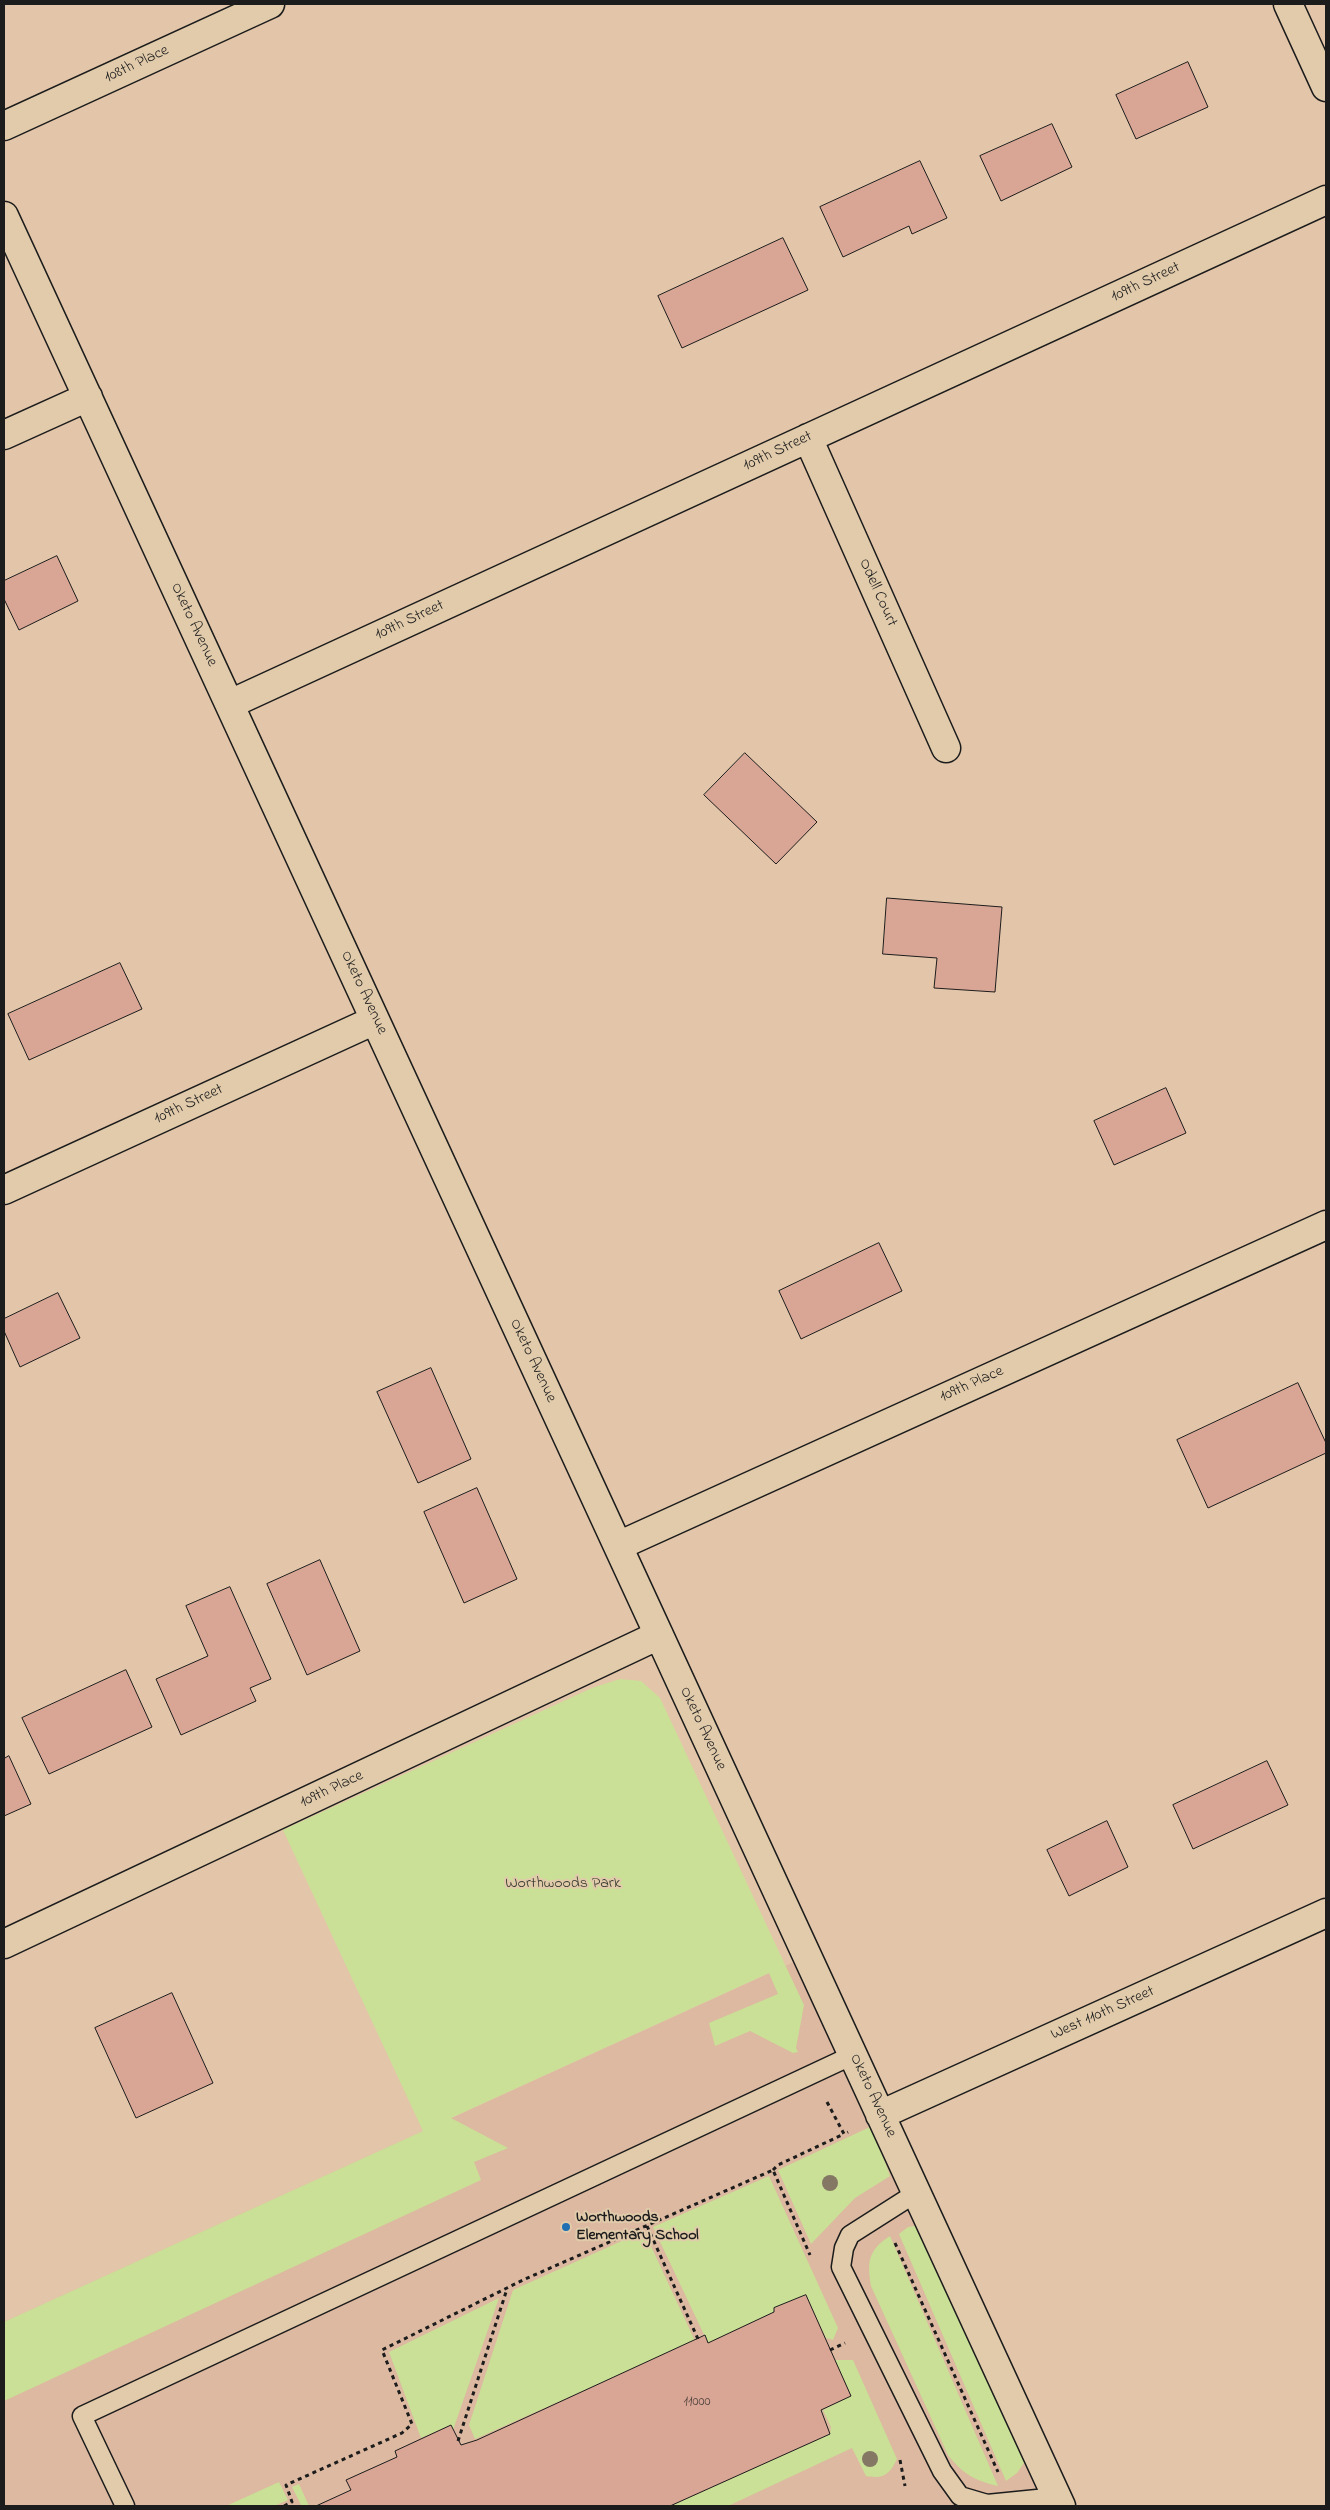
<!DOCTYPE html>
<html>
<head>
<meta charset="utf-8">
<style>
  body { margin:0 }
  #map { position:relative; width:1330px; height:2510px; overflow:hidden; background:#e3c6a9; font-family:"Indie Flower",sans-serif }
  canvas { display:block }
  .frame { position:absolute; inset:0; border:5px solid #1c1c1c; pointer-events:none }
</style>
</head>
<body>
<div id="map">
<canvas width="1330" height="2510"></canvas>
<div class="frame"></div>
</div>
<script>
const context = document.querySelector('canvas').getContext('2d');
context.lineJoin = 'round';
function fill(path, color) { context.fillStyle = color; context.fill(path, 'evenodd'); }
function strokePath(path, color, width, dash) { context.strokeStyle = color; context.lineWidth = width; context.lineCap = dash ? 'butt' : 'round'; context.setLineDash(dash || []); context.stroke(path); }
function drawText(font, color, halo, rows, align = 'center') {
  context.font = font + ' "Indie Flower",sans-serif'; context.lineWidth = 4; context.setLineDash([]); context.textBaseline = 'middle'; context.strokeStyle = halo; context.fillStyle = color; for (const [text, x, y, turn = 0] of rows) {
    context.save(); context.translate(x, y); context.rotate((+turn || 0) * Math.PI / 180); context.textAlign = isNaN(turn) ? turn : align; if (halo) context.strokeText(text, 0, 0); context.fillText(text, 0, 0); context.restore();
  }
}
fill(new Path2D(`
  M796 1961 1047 2506H4V2322Z`), '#dcb9a0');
fill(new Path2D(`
  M620 1679 641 1681 660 1698 804 2005 796 2048 798 2052 793 2053 750 2031 715 2046 709 2023 778 1994 769 1973 451 2118 508 2148 474 2162 481 2180 4 2401V2322L423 2131 283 1830 592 1688Z
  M872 2126 890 2176 855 2198 811 2244 778 2170Z
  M769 2176 838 2328 833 2340 826 2338 806 2295 774 2308V2312L708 2343 653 2227Z
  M914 2226 926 2230 1028 2457 1017 2473 1006 2481 899 2234 908 2227Z
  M644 2231 695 2341 475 2439 469 2425 513 2290Z
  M890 2236 998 2486C975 2481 962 2473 948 2455L871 2286C867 2262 868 2250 890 2236Z
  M499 2298 453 2430 451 2425 421 2438 389 2352Z
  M835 2360H853L897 2459C889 2475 884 2479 866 2476L852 2448 728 2506H671L830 2434 831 2427 823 2410 851 2396Z
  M279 2482 288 2500 274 2506H226Z
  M299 2484 309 2506H299L301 2505 292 2487Z`), '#cae096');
const building = new Path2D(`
  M1188 62 1208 107 1136 139 1116 95Z
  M1052 124 1072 167 1001 201 980 156Z
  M920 161 947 218 912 234 909 226 843 257 820 207Z
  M783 238 808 290 682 348 658 296Z
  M57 556 78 601 19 630 4 599V581Z
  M745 753 817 822 776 864 704 795Z
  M887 898 1002 907 995 992 934 988 937 958 883 954Z
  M120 963 142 1009 29 1060 8 1014Z
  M1166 1088 1186 1133 1114 1165 1094 1121Z
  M879 1243 902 1291 801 1339 779 1291Z
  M58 1293 80 1338 20 1367 4 1331V1319Z
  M431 1368 471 1459 418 1483 377 1392Z
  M1298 1383 1326 1443V1453L1208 1508 1177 1440Z
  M477 1488 517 1579 464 1603 424 1512Z
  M320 1560 360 1651 307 1675 267 1584Z
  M230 1587 271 1679 250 1688 256 1701 181 1735 156 1679 208 1656 186 1606Z
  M126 1670 152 1727 49 1774 22 1718Z
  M9 1756 31 1804 4 1816V1759Z
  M1267 1761 1288 1805 1193 1849 1173 1805Z
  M1107 1821 1128 1867 1069 1896 1047 1850Z
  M172 1993 213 2083 136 2118 95 2028Z
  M806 2295 851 2396 821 2410 830 2434 670 2506H316L351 2490 346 2480 397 2457 395 2451 451 2425 461 2445 477 2440 705 2335 708 2343 774 2312V2308Z`);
fill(building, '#d9a695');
strokePath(building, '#1c1c1c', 1);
const lane = new Path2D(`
  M916 2193 850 2235 844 2248 841 2267 942 2471 960 2496 987 2504 1057 2497
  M125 2506 82 2416 853 2055`);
const street = new Path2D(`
  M1288 4 1326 87
  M4 126 270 4
  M4 216 1061 2506
  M4 435 88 397
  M808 438 946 748
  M230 704 1326 200
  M4 1190 375 1020
  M618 1546 1326 1225
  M4 1944 659 1635
  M880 2115 1326 1913`);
strokePath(lane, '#1c1c1c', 21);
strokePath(street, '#1c1c1c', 31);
strokePath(new Path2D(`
  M827 2102 844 2134 848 2132
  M773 2170 778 2165 844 2134
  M647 2226 698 2339
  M895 2243 998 2472
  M830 2350 845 2343
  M458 2441 507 2289
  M900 2460 905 2486
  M284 2506 292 2502 286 2485 402 2433 412 2424 382 2350 523 2280 773 2170 810 2255`), '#1c1c1c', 3, [4, 4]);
strokePath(lane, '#e1cbab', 18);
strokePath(street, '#e1cbab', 28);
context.fillStyle = '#847865';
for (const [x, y] of [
  [830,2183],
  [870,2459]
]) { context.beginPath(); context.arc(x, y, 8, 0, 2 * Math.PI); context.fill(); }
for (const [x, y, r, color] of [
  [566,2227,5,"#1f6fb2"]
]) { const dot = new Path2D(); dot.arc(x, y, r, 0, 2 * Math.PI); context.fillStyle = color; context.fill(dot); strokePath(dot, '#e1cbab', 2); }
drawText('14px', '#4b3e3a', null, [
  ["11000",697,2403]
]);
drawText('16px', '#1c1c1c', '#e1cbab', [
  ["108th Place",137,65,-25],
  ["109th Street",1146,283,-25],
  ["109th Street",778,452,-25],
  ["Odell Court",877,593,66],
  ["109th Street",410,621,-25],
  ["Oketo Avenue",193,625,65],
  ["Oketo Avenue",363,993,65],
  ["109th Street",189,1105,-25],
  ["Oketo Avenue",532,1361,65],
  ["109th Place",972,1385,-24],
  ["Oketo Avenue",702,1729,65],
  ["109th Place",332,1790,-25],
  ["West 110th Street",1103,2014,-24],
  ["Oketo Avenue",872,2096,65]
]);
drawText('16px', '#36392e', '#e1cbab', [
  ["Worthwoods Park",563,1884]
]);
drawText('bold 16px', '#1c1c1c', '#e1cbab', [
  ["Worthwoods",576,2218],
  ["Elementary School",576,2236]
], 'left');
</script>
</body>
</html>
